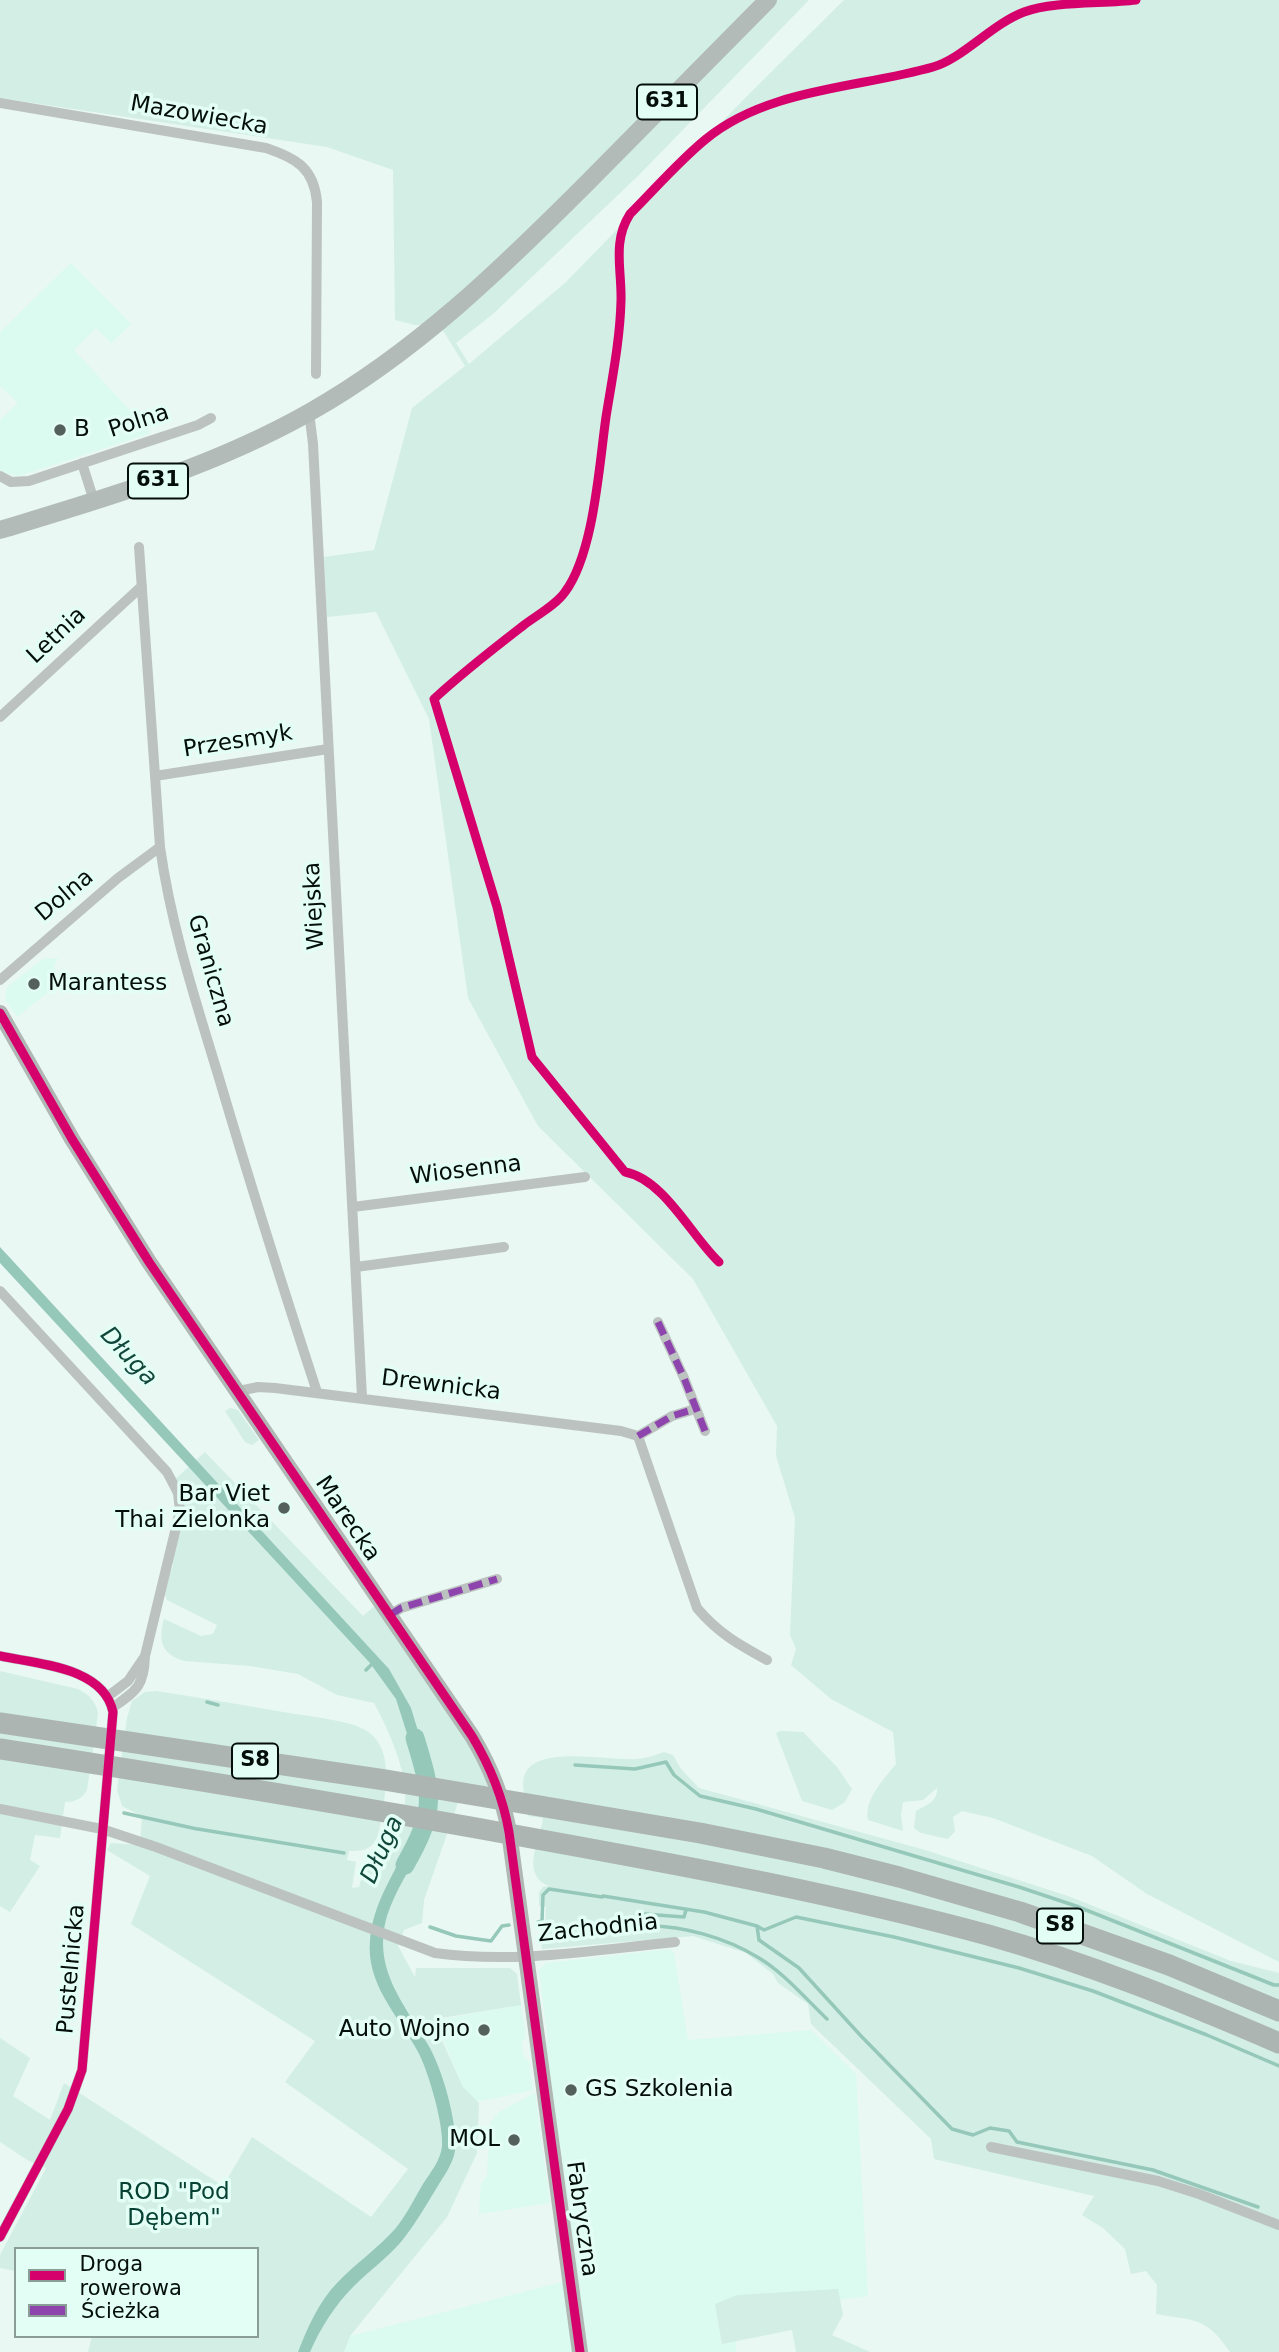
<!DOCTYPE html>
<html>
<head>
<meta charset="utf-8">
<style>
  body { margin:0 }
  #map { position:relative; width:1279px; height:2352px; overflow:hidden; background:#e9f8f3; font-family:"DejaVu Sans",sans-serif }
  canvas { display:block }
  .legend { position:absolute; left:14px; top:2247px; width:245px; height:91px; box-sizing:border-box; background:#e3fef5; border:2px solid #8a9e97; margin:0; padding:9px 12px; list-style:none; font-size:21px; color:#040e0b }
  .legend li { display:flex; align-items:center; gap:14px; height:35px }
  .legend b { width:35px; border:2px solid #8a9e97 }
</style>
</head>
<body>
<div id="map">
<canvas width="1279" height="2352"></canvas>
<ul class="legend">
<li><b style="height:9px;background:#d6006c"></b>Droga rowerowa</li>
<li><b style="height:9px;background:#8e44ad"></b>Ścieżka</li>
</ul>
</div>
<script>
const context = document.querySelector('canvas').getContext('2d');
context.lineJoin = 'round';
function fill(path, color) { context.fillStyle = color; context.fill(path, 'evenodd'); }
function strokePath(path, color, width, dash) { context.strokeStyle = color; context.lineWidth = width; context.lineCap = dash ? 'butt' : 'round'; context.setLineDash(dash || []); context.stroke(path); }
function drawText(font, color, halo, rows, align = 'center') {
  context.font = font + ' "DejaVu Sans",sans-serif'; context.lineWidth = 7; context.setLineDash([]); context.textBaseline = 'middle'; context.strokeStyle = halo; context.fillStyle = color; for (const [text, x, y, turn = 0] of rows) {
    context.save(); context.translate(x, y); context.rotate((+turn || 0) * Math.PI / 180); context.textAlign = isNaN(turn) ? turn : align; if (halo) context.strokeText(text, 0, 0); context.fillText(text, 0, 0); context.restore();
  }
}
fill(new Path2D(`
  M71 263 131 324 111 343 96 328 74 350 151 433 19 476 3 473 0 470V420L18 403 0 386V332Z
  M58 958 54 966 61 982 17 1017 5 1000 7 987 43 959Z
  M670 1949 674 1953 688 2040 811 2030 856 2074 868 2296 734 2313 736 2352H344L350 2336 570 2280 538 2044 548 2042 539 1970 546 1963Z
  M521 2005 526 2037 521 2043 524 2058 529 2062 533 2090 481 2101 474 2100 463 2087 436 2023 442 2019Z
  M535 2093 550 2203 479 2214 481 2184 487 2176 490 2123 499 2112Z`), '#dbfaf0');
fill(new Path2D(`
  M0 0H809L639 175 493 314 456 343 469 364 566 282 749 94 844 0H1279V1962L1147 1894 1092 1856 993 1818 962 1811 953 1817 955 1831 948 1839 921 1833 914 1828 916 1811C926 1805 938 1802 937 1788L923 1800 903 1802 901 1815 903 1831 868 1820C864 1799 884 1779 896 1764L893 1732 831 1699 791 1665 796 1649 790 1635 795 1518 776 1456 777 1426 693 1279 538 1126 468 998 429 719 376 612 327 617 324 557 374 550 412 408 465 366 439 324 415 325 395 320 393 170 327 147 0 98Z
  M230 1408 238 1410 259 1440 252 1445 245 1442 225 1411Z
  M205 1452 363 1616 380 1601 496 1784 462 1791 424 1900 422 1923 404 1930 398 1946 415 1977 416 1968H510L517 1974 521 2005 435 2019 436 2027 463 2087 479 2103 477 2153 447 2217 350 2336 344 2352H88L92 2336H257V2249H16V2271L0 2268V2255L46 2168 29 2161 0 2142V2038L30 2058 13 2096 50 2120 64 2083 223 2186 252 2137 371 2217 408 2169 285 2082 315 2041 131 1924 150 1876 107 1850 111 1843 140 1845 142 1816 122 1806 117 1790 127 1718 132 1701 145 1692 156 1691C197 1697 237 1704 277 1711 302 1715 327 1718 351 1724 358 1726 369 1731 374 1737 393 1757 385 1796 381 1820 378 1842 373 1852 349 1851L347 1860 356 1862 352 1888 359 1887C362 1871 376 1860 385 1847 394 1834 403 1817 405 1802 408 1772 388 1729 374 1703L337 1695 298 1674 250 1666 185 1661C161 1655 158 1640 164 1619L201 1636 213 1634 217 1625 167 1600 163 1589 173 1566 170 1551 180 1511 173 1481Z
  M0 1671 78 1689C89 1695 96 1701 98 1714L87 1790C82 1799 75 1802 65 1802L60 1838 35 1835 30 1860 40 1866 10 1912 0 1906Z
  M780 1731 803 1732 837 1767 852 1789 845 1802 832 1810 802 1801 776 1733Z
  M664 1752 673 1755 681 1769 699 1788 925 1850 1068 1896 1231 1961 1279 1973V2352H1230C1206 2317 1196 2321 1156 2314L1157 2285 1146 2271 1131 2274 1125 2249 1103 2228 1082 2215 1094 2196 934 2159 931 2139 811 2024 808 2004 778 1983 773 1974 746 1953 693 1936 542 1949 540 1937 546 1936V1928H538V1925H545L546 1907 539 1906V1892L543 1887 549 1886C520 1874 540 1841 543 1818L528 1816C527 1805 521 1787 524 1777 533 1743 612 1762 638 1759 646 1758 656 1755 664 1752Z
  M838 2289 843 2315 832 2335 870 2352H796L792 2330 722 2344 715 2304 737 2295Z`), '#d2eee5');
fill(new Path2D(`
  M0 1247 389 1669 411 1708 428 1764 416 1762 396 1699 370 1663 0 1263Z
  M408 1842 423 1845C411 1867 395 1891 387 1916 372 1968 403 2002 427 2043 442 2067 458 2123 455 2151 453 2164 443 2177 436 2189 425 2207 414 2226 401 2242 387 2258 369 2271 354 2286 335 2305 321 2327 310 2352H298C307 2329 319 2301 337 2283 355 2264 377 2249 395 2229 406 2216 414 2199 423 2184 430 2173 441 2160 442 2146 444 2125 428 2069 417 2050 397 2014 366 1984 370 1940 373 1902 394 1876 408 1842Z`), '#96c8b9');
strokePath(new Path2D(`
  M366 1670 374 1662
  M207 1702 218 1705
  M575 1765 635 1769 666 1762 674 1775 700 1796 756 1809 1019 1887 1076 1906 1274 1985H1279
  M124 1813 197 1829
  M198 1829 344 1853
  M603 1896 704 1912 757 1926 759 1940 799 1968 861 2036 952 2129 973 2135 990 2128 1009 2131 1017 2142 1153 2170 1258 2207
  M644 1914 684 1917 686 1910
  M538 1922 542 1921 543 1895 549 1889 602 1897
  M645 1926C682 1925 727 1938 759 1958 784 1973 805 1998 827 2019
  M757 1926 764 1930 796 1917 894 1937 1019 1968 1093 1991 1207 2035 1279 2066
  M430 1927 456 1936 491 1941 502 1926 509 1925`), '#96c8b9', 3.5);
strokePath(new Path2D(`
  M405 1865C436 1810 433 1797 415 1738`), '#96c8b9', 19);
strokePath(new Path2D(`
  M0 103 266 148C296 158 314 168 317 202L316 374
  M309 412 313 444 362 1397
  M82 463 94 501
  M0 476 11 482 29 481 198 425 211 418
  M139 547 160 847C171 926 196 1002 219 1078 250 1183 283 1288 317 1392
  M0 717 142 586
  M155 776 328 749
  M0 980 118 878 160 847
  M353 1207 585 1177
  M356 1267 504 1247
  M0 1291 167 1472 178 1493 180 1511 145 1656C144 1687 136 1691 112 1708
  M658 1322 684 1378 705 1431
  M239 1391 258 1387 275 1388 621 1431 638 1436 672 1416 695 1409
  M638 1436 697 1608C718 1633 738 1644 767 1660
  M390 1615 401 1608 497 1579
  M0 1656C38 1664 104 1667 113 1712L82 2070 68 2109 0 2237
  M107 1697 128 1681 145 1656
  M0 1809 102 1829 156 1847 435 1953C515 1964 595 1950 675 1942
  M991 2147 1158 2181 1199 2194 1279 2225`), '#bcc2c0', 10);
strokePath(new Path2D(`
  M0 1013 72 1139 149 1262 472 1736C490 1766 503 1797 509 1832L580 2352`), '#b1b7b5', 16);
strokePath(new Path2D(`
  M0 530C106 498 213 467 310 412 416 352 501 269 586 184 647 123 707 61 768 0`), '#b2bbb8', 18);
strokePath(new Path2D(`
  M0 1723 385 1780 700 1833 824 1858 899 1877 1020 1912 1169 1965 1279 2011
  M0 1749C181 1777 361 1807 542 1840 691 1867 841 1895 988 1935 1087 1963 1184 2002 1279 2043`), '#acb5b2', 21);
strokePath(new Path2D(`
  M658 1322 684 1378 705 1431
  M638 1436 672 1416 695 1409
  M390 1615 401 1608 497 1579`), '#8e44ad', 7, [14, 7]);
strokePath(new Path2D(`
  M0 1013 72 1139 149 1262 472 1736C490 1766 503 1797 509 1832L580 2352
  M719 1262C692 1237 664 1179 625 1172L532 1057 497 907 434 699C463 672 493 649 524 625 537 615 556 605 565 592 594 553 599 466 606 417 612 379 620 340 621 301 622 270 612 242 630 214 655 189 679 161 706 139 768 88 860 88 933 67 962 59 992 24 1024 12 1052 1 1104 4 1136 0
  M0 1656C38 1664 104 1667 113 1712L82 2070 68 2109 0 2237`), '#d6006c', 9);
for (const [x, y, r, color] of [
  [60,430,7,"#54605c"],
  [34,984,7,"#54605c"],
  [284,1508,7,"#54605c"],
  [484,2030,7,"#54605c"],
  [571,2090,7,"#54605c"],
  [514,2140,7,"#54605c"]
]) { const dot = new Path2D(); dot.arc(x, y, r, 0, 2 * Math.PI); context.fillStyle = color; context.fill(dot); strokePath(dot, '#e3fef5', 2.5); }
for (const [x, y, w] of [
  [667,102,60],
  [158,481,60],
  [255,1761,46],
  [1060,1926,46]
]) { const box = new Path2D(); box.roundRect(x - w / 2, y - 17.5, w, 35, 5); context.fillStyle = '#e3fef5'; context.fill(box); strokePath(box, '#040e0b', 2); }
drawText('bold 21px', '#040e0b', null, [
  ["631",667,102],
  ["631",158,481],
  ["S8",255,1761],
  ["S8",1060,1926]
]);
drawText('23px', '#040e0b', '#e3fef5', [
  ["Mazowiecka",199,116,10],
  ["Polna",139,422,-18],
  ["Letnia",57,636,-43],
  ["Przesmyk",238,742,-9],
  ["Dolna",65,896,-40],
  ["Wiejska",315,906,-93],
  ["Graniczna",210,971,74],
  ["Wiosenna",466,1171,-7],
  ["Drewnicka",441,1386,7],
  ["Marecka",347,1519,56],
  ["Zachodnia",598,1929,-6],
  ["Pustelnicka",72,1969,-85],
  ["Fabryczna",581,2219,82]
]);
drawText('23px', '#040e0b', '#e3fef5', [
  ["B",74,430],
  ["Marantess",48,984],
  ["Bar Viet",270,1495,"right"],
  ["Thai Zielonka",270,1521,"right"],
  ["Auto Wojno",470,2030,"right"],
  ["GS Szkolenia",585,2090],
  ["MOL",500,2140,"right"]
], 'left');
drawText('23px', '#064134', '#e3fef5', [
  ["ROD \"Pod",174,2193],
  ["Dębem\"",174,2219]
]);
drawText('italic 24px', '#10473a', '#e3fef5', [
  ["Długa",128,1357,47],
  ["Długa",383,1850,-66]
]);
</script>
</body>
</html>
